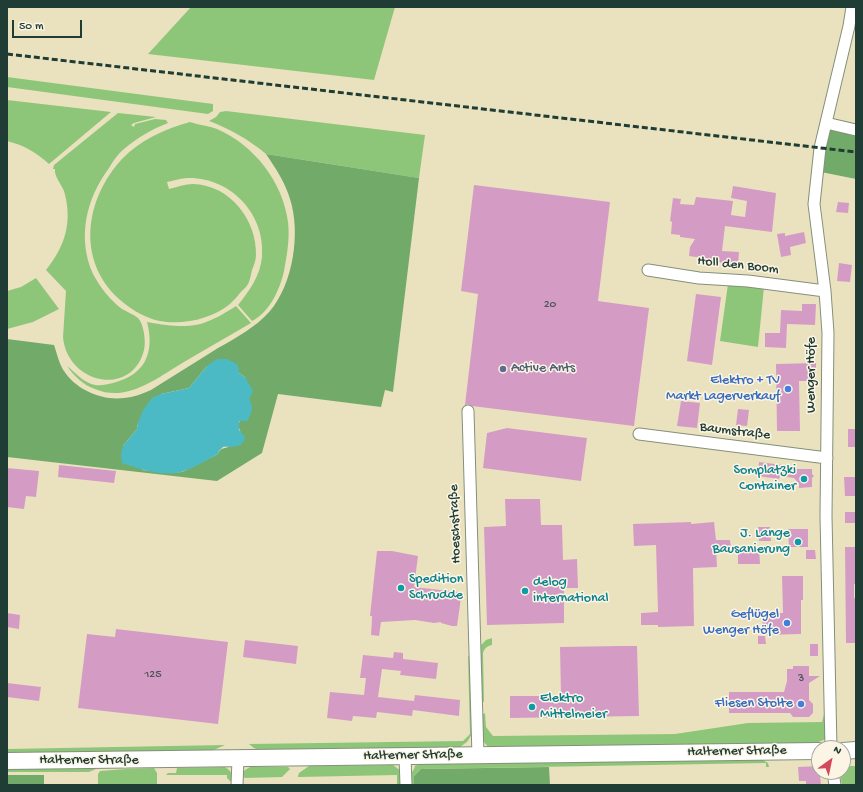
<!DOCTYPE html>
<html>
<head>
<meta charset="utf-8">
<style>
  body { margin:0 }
  #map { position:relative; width:863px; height:792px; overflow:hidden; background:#eae2bf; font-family:"Gochi Hand",sans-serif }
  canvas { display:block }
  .frame { position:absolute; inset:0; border:8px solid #1f3d34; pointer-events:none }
  .north { position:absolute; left:811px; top:740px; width:40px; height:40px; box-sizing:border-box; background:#fcf5e5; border:1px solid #a4ab9e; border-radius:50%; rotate:33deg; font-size:11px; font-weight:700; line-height:16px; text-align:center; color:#1f3d34 }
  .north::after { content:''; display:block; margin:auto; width:14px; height:18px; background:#d1495b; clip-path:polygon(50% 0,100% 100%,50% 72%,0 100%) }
  .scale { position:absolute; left:12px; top:20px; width:70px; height:18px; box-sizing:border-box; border:2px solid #1f3d34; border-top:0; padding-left:5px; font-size:12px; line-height:14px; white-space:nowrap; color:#1f3d34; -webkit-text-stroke:3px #fcf5e5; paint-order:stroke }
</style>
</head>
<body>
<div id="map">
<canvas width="863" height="792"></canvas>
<div class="frame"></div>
<div class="north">N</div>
<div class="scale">50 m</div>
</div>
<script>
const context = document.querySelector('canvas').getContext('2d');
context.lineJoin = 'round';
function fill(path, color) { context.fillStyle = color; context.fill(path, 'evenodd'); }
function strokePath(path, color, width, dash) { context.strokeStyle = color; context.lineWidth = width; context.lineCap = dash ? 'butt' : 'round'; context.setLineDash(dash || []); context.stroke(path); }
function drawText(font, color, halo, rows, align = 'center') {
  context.font = font + ' "Gochi Hand",sans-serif'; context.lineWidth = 3; context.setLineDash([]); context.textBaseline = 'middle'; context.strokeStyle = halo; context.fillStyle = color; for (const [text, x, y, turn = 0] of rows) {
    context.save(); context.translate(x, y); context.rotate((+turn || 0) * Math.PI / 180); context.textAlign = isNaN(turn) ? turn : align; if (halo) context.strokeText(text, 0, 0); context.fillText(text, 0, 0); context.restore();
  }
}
fill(new Path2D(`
  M191 7H395L374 80 148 54Z
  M7 77 213 104V111L208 114 7 87Z
  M7 100 111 112 49 164C36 152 23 145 7 141Z
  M226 111 425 135 419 178 266 154C248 139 230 129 209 121L216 117 220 112Z
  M118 113 156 117 134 123 131 125 134 127 135 124 155 119 166 120 168 123C152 129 137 138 124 149 118 154 113 161 109 168 86 199 77 238 93 274 100 287 110 300 122 309 127 312 133 314 138 318 144 324 146 342 144 350 132 398 67 384 63 337L66 291 46 270C65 246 73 222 64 191 61 184 54 176 55 169H53L54 165Z
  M190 122C199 125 209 126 217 129 254 145 283 182 288 222 290 238 287 255 284 271 280 289 270 312 252 321L238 305C250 290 260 276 262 257 266 214 230 177 188 178 181 178 173 181 167 182L169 189C177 187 185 184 193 184 230 185 257 220 256 255 256 260 254 265 252 270 251 274 250 281 248 284 246 288 242 290 240 293 237 297 233 301 230 304 210 320 180 326 155 320 142 316 129 308 119 299 76 260 85 199 122 159 140 140 165 129 190 122Z
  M36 278 59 309 33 322 7 329V291L21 287Z
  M728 284 764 287 758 347 720 341Z
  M236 306 251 323C229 336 206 349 184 362 157 378 127 403 95 389 83 385 74 376 67 366 75 372 80 379 89 383 97 387 105 385 113 383 145 375 155 353 147 322 188 329 201 329 236 306Z
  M492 638V645C487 646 485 648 483 653L484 702 480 700V646L486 640Z
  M468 656H469L472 734 467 742 460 747 259 750 254 748 249 744 463 741 470 734Z
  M485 713 486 727 493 736 675 734 748 723 822 722 824 714H825L828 736C822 745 804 743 794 743L489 747C479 741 481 726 480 716Z
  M225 745 216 749 207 752 7 755V749Z
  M763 760 768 763 769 767H766V763L421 769 414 776V785H411V774L415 767 414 766 421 764Z
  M393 765 401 771 402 785H397V775L298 777V776L299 773 309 766Z
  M843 766H856V785H842L840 772H843Z
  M7 767H83L96 769 89 772H7Z
  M225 767C230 770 232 773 234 779H231V782L227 778V775H166L168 773H176L177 768Z
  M250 767H288L290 769 282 777 245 778 241 775 245 770Z
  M154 768 157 773V785H98V774L100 771 126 769Z`), '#8ec679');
fill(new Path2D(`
  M829 128 856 134V179L821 172Z
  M266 154 419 178 393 392 385 390 381 407 278 394 262 453 217 481 7 457V339L54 345C57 353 59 364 64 371 76 390 103 401 124 398 134 397 142 394 151 390 173 376 196 362 218 348 236 338 256 327 270 311 293 284 301 233 290 199 285 182 276 169 266 154ZM207 366 239 373 245 377C246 383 250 393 249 399 246 413 233 421 242 435 238 438 233 445 228 447 223 449 220 448 218 454L182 472 170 473 143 470 123 446 137 429 138 423 161 394 189 388Z
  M549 767 550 785H414V776L421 769Z
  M7 775H44V785H7Z`), '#72ab69');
fill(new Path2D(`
  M217 359H227L238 365 239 373 245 377 253 391 249 399C254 407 252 413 247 421H239V430L245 437C243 449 232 446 223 447L219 451 218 454C207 460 194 468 181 472 162 477 140 469 122 463L121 453 123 446 137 429 138 423 143 410 152 398 161 394 189 388 207 366Z`), '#4cbac4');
fill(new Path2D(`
  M474 185 610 202 598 301 649 308 634 426 472 406 468 404 465 405 478 294 461 291Z
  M733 186 776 193 772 232 725 226 722 251 739 252 738 265 716 262V260L689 256 690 247 695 239 680 237V235L671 234 672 222 670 221 673 198 681 199 680 204 694 205 696 197 733 201 731 215 745 217 747 201 731 198Z
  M838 202 849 203 848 213 836 212Z
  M804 232 806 243 790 247 791 255 781 257 777 234 785 233V236Z
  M839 263 852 265 850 282 837 281Z
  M696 294 721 297 712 365 687 361Z
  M802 304H816L815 325 787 324 786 348 765 347V333H780L781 310 802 311Z
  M816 363V381H799L800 431H777L776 364Z
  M681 401 700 403 697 428 677 426Z
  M738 409 749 410 747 426 736 425Z
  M507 428 587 438 581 481 483 468 487 433Z
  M848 429H856V447H848Z
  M759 462 790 466V469H812V474L814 476 812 478V487L799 488V484L794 478 780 476 779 479 758 476Z
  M59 465 116 471 114 483 58 477Z
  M7 468 39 471 36 497 26 496 24 509 7 507Z
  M844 477H856V496H845Z
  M505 499H540L541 525H562L563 560 577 559 578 588H564V623L487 625 484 527 506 526Z
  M845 512H856V523H845Z
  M691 522V524L714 522 716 540H730L731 549H716L717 567 693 568 694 626 658 627V625H641V613L658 612 656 545 634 546 633 524Z
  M758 527H770L771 541H759Z
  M788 529H808V547H789Z
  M738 547H759L760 564H738Z
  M845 547H856V584H854V598H856V643H846Z
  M806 550H815L816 559H806Z
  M377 551H392L418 556 414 587 458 592 457 598H461L457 626H452L441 623V622L434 623 415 620 381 622 379 636 371 635 372 619V616H370Z
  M782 576H803V600H801V634L763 635 762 613H783Z
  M7 613 20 615 19 629 7 627Z
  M116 629 228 642 218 724 78 708 87 634 115 637Z
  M758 636H765L766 644H758Z
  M245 640 298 646 296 664 243 657Z
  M810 644H818V656H810Z
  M620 646H637L639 716 510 718V696H561L560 647Z
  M394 652 403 653V659L438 663 436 679 400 675 401 671 382 669 378 697 414 701 415 695 460 700 459 716 413 710 412 716 377 712 376 718 353 716 352 721 327 718 330 692 364 695 366 678H360L363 655 393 658Z
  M793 666H809V676H820L809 683V700L813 704V713L809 717H793L790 713H729V692H784L787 681V669H793Z
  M7 683 41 687 39 701 7 697Z
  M819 766 821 785H806V781H799L798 767Z`), '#d49cc5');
const street = new Path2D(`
  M826 123 856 130
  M648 270 699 278 748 281 825 291
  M468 411 478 756
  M639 434 827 458
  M831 748 826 516 828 333 825 291 814 204 820 148 849 26 852 7
  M405 757 406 785
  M833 772 835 785
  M237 785 238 759`);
const secondary = new Path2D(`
  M843 751 856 750
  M7 761 819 751`);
strokePath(street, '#84907a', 13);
strokePath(secondary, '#84907a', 18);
strokePath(street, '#fff', 11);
strokePath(secondary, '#fff', 16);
strokePath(new Path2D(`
  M7 54 856 152`), '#1f3d34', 3, [6, 3]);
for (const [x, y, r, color] of [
  [503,369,4,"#5c6f8a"],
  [788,389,4,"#3f7fe0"],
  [804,479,4,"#0f9aa8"],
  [798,542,4,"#0f9aa8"],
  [401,588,4,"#0f9aa8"],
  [525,591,4,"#0f9aa8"],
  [787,623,4,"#3f7fe0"],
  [801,704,4,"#3f7fe0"],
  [532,707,4,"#0f9aa8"]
]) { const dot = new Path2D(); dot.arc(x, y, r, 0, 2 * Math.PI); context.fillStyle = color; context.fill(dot); strokePath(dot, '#fcf5e5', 1.5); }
drawText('12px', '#4c5558', null, [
  ["20",550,305],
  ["125",153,675],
  ["3",801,679]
]);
drawText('14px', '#1f3d34', '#fcf5e5', [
  ["Holl den Boom",738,266,6],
  ["Wenger Höfe",812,375,-90],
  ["Baumstraße",735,432,7],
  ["Hoeschstraße",456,524,-92],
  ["Halterner Straße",737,752,-1],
  ["Halterner Straße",413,756,-1],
  ["Halterner Straße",89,761]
]);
drawText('14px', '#4e5e75', '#fcf5e5', [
  ["Active Ants",511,369]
], 'left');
drawText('14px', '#366cbe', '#fcf5e5', [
  ["Elektro + TV",780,381],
  ["Markt Lagerverkauf",780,397],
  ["Geflügel",779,615],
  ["Wenger Höfe",779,631],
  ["Fliesen Stolte",793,704]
], 'right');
drawText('14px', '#0d838f', '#fcf5e5', [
  ["Somplatzki",796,471,"right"],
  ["Container",796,487,"right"],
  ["J. Lange",790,534,"right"],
  ["Bausanierung",790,550,"right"],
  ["Spedition",409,580],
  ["Schrudde",409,596],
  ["delog",533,583],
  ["international",533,599],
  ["Elektro",540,699],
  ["Mittelmeier",540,715]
], 'left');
</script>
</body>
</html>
